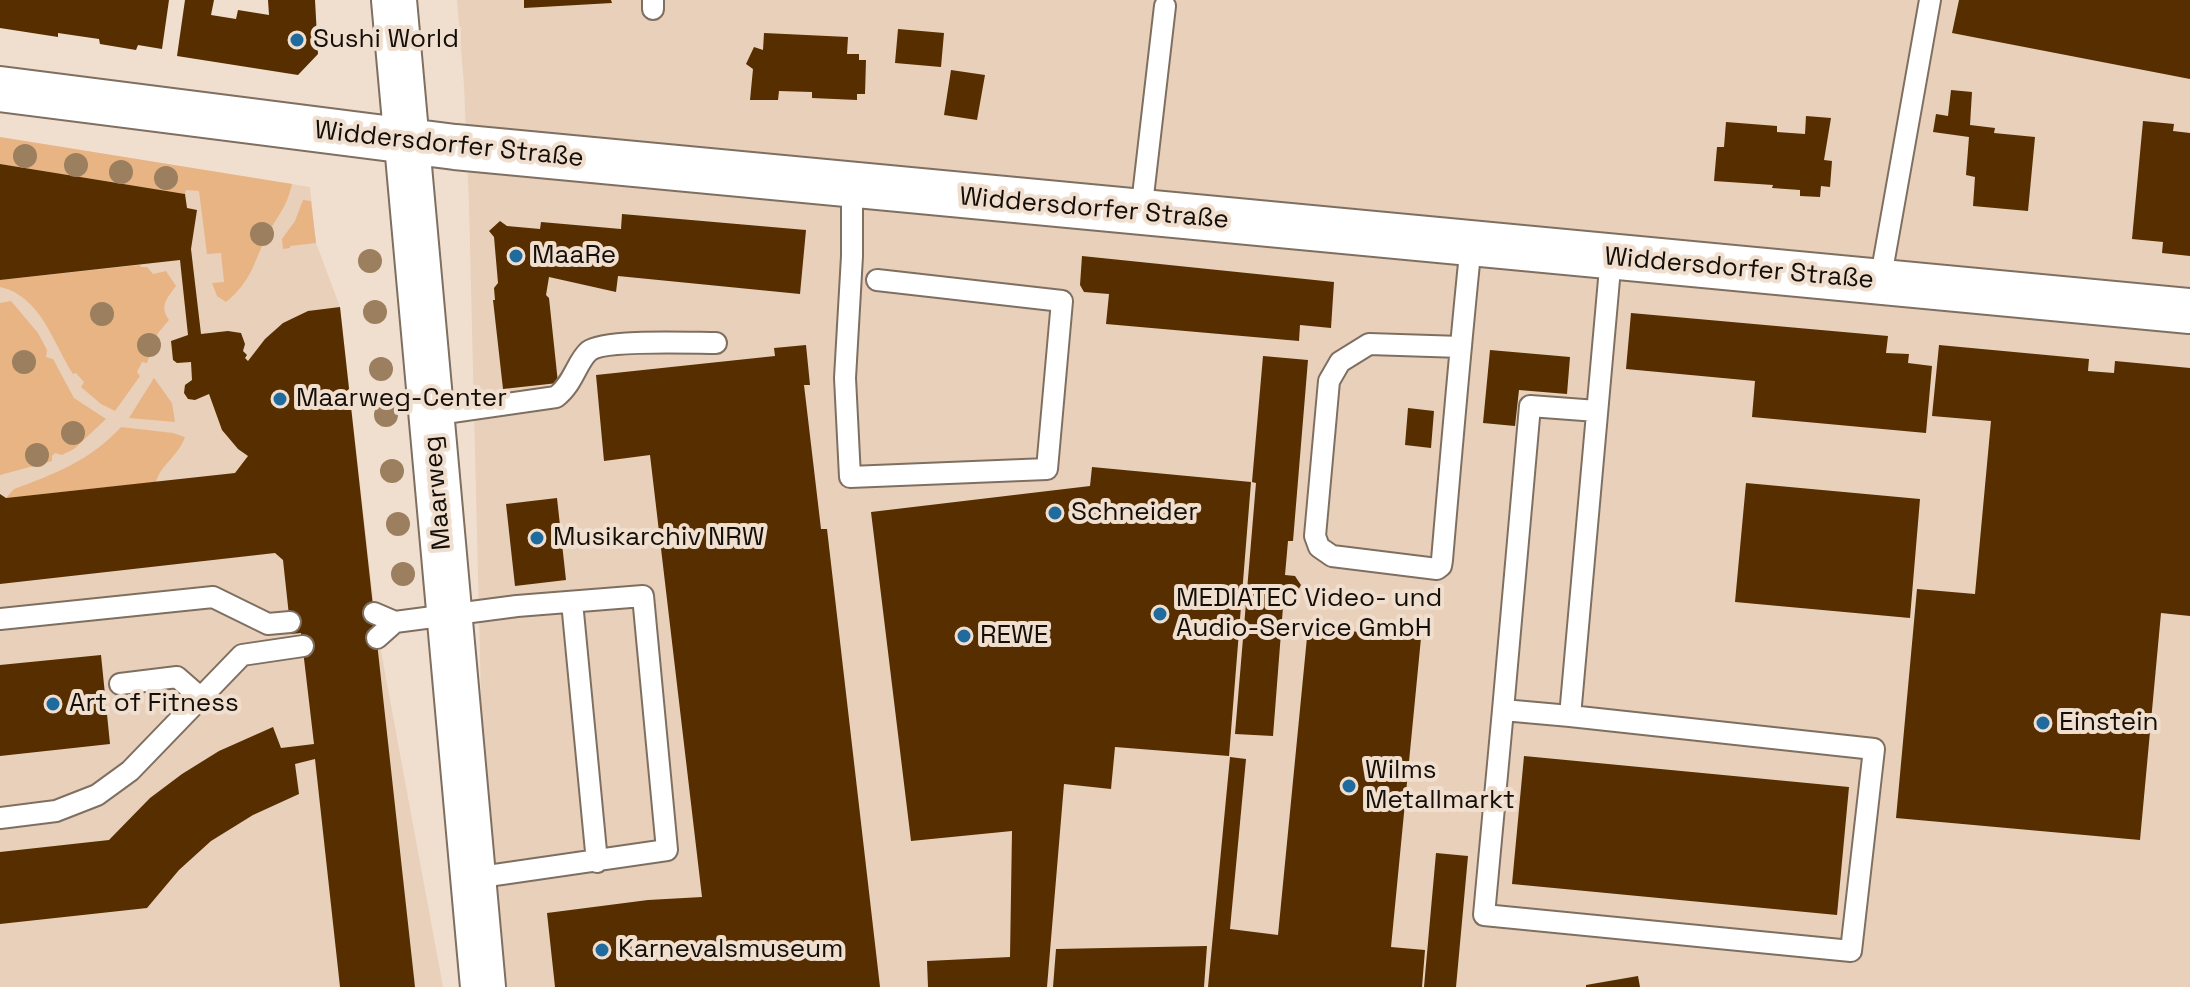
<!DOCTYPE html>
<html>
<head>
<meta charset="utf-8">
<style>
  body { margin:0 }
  canvas { display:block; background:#f0dece }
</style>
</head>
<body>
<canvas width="2190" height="987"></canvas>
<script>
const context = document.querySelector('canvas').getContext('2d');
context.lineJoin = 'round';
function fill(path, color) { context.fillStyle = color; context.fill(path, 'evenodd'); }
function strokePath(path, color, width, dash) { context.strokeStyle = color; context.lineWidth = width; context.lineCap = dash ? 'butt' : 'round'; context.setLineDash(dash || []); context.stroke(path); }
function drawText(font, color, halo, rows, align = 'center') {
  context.font = font + ' "Space Grotesk",sans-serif'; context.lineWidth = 8; context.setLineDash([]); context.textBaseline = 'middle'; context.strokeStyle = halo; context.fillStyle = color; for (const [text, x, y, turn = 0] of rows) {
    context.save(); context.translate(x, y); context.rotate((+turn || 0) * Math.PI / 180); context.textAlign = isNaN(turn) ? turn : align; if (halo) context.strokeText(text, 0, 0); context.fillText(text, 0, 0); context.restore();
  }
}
fill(new Path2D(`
  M457 0H2190V987H488L469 204 464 85Z
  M0 137 310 187 316 243 340 307 376 624 443 987H0Z`), '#e8d0bb');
fill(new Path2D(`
  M0 137 292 184C286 209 279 213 268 234 253 262 253 280 226 302L217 296 212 283 224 282 221 253 207 254 199 191 186 190 185 194 0 164Z
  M303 200 311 201 316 243 290 246V248L283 249 282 239 295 221Z
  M140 265 141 267H147L153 274 166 271 176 286C167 298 159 306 169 320L158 333 147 363 142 362 137 372 140 376 115 411 101 404 81 387 84 382 76 373 73 374C53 343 41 296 0 287V280Z
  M11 301 38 333 47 350 46 357 53 359 74 398 106 419 74 449 62 455 55 453 52 456V461L0 475V303Z
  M154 378 172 403 175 422 129 418Z
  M121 427 173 433 185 437C177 458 161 464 156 482L6 498 14 489C55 474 91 460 121 427Z`), '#e9b483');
fill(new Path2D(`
  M0 0H169L162 49 138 45 136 50 100 44 99 39 58 33V37L0 28Z
  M185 0H214L211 15 236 19 238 10 269 15 268 0H315L318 54 298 75 177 56Z
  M524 0H611L612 3 524 8Z
  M1959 0H2190V79L1952 33Z
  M898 29 944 33 941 67 895 63Z
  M764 33 848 37 847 54H859V60H866L865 94H857V100L812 98V92L779 91 778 100H750L753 69 746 64 754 47 763 50Z
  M951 70 985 75 977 120 944 115Z
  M1951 90 1972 92 1970 125 1995 128 1994 133 2035 137 2028 211 1973 206 1975 177 1966 175 1969 137 1933 132 1936 114 1948 116Z
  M1806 116 1831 118 1824 160 1832 161 1830 187 1821 186 1820 197 1800 196V190L1772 188 1773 185 1714 181 1717 147H1724L1726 122 1777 126V132L1805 134Z
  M2143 121 2174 124 2173 131 2190 133V256L2162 253 2163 242 2132 239Z
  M0 164 185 194 187 208 197 210 191 249 201 334 228 331 241 333 245 344 243 351 247 355 245 358 248 361 265 339 283 323 308 311 340 307 415 987H340L315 759 295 764 299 794 253 815 211 841 179 870 147 908 0 924V852L109 840 150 798 182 774 219 751 273 727 281 748 314 744 301 633 291 634 283 560 275 553 0 584V494L6 498 235 473 248 456 238 449 222 430 209 394 195 400 188 399 184 393 185 385 192 380 191 362 177 363 173 360 171 341 188 335 180 260 0 280Z
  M622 214 806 230 800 294 618 276 616 292 549 277 546 295 549 298 558 383 503 389 493 300H495L494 288 498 283 494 237 489 231 500 221 507 226 540 229 541 222 621 229Z
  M1082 256 1334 282 1331 328 1300 325 1299 341 1106 324 1109 294 1084 292 1080 285Z
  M1631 313 1888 336 1886 353 1909 354 1908 363 1932 366 1926 433 1752 417 1755 381 1626 369Z
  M806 345 810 385H804L821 529H827L880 987H555L547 913 648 900 702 897 650 455 604 461 596 375 775 356 774 348Z
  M1939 345 2089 359 2088 371 2114 373 2115 361 2190 368V616L2161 613 2140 840 1896 818 1917 589 1975 594 1991 421 1932 416Z
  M1490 350 1570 357 1567 394 1519 390 1515 426 1483 423Z
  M1263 356 1308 360 1293 541H1288L1285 575 1295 576 1301 585 1296 594H1284L1273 736 1235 734 1256 483 1252 482Z
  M1408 408 1434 411 1431 448 1405 445Z
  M1092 467 1251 482 1229 756 1115 747 1111 789 1064 784 1047 987H928L927 961 1010 957 1012 831 911 841 871 512 1090 486Z
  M1746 483 1920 499 1910 618 1735 602Z
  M557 498 566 580 515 586 506 504Z
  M1308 627 1421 638 1391 947 1425 950 1422 987H1208L1230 757 1246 759 1230 929 1278 935Z
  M101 655 110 744 0 756V665Z
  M1524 756 1849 787 1837 915 1512 884Z
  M1436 853 1468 856 1456 987H1424Z
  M1207 946 1204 987H1053L1056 949Z
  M1638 976 1640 987H1586V985Z`), '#562e00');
const lane = new Path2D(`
  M653 0V9
  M852 186V256L845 378 850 477 1047 469 1062 301 877 280
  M1141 213 1165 6
  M1880 282 1930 0
  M1461 347 1369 344 1340 362 1329 381 1315 536 1319 547 1332 556 1437 569 1441 566 1442 560C1451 455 1460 349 1471 244
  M431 415 556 397C574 383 577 361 589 351 604 339 692 343 716 343
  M572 602 597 862
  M374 613 395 622 517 606 643 596 667 850 474 878
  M0 619 213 597 268 624 290 622
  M377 638 395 622
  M120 684 177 677 201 698
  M1503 710 1530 406 1597 411
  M1570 716 1503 710 1484 915 1851 951 1874 749 1570 716 1611 257
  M0 818 56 811 97 795 130 771 242 655 303 646`);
const secondary = new Path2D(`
  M394 0 483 987
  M0 89 455 147 2190 311`);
strokePath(lane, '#7f6f61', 24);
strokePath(secondary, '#7f6f61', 48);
strokePath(lane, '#fff', 20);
strokePath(secondary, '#fff', 44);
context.fillStyle = '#9c7f5e';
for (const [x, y] of [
  [25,156],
  [76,165],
  [121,172],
  [166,178],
  [262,234],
  [370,261],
  [375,312],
  [102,314],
  [149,345],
  [24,362],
  [381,369],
  [386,415],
  [73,433],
  [37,455],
  [392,471],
  [398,524],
  [403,574]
]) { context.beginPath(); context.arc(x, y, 12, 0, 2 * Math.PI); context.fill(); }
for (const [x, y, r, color] of [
  [297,40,8,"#206b9e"],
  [516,256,8,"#206b9e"],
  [280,399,8,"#206b9e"],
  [1055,513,8,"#206b9e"],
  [537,538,8,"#206b9e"],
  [1160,614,8,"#206b9e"],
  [964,636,8,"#206b9e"],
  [53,704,8,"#206b9e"],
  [2043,723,8,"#206b9e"],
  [1349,786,8,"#206b9e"],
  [602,950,8,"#206b9e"]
]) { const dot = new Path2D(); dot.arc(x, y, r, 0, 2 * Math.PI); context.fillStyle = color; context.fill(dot); strokePath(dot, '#f0dece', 3); }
drawText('26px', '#130e08', '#f0dece', [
  ["Sushi World",313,40],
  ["MaaRe",532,256],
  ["Maarweg-Center",296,399],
  ["Schneider",1071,513],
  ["Musikarchiv NRW",553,538],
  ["MEDIATEC Video- und",1176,599],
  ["Audio-Service GmbH",1176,629],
  ["REWE",980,636],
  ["Art of Fitness",69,704],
  ["Einstein",2059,723],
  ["Wilms",1365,771],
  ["Metallmarkt",1365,801],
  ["Karnevalsmuseum",618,950]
], 'left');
drawText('26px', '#130e08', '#f0dece', [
  ["Widdersdorfer Straße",449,145,6],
  ["Widdersdorfer Straße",1094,209,5],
  ["Widdersdorfer Straße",1739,269,5],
  ["Maarweg",438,493,-95]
]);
</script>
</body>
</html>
